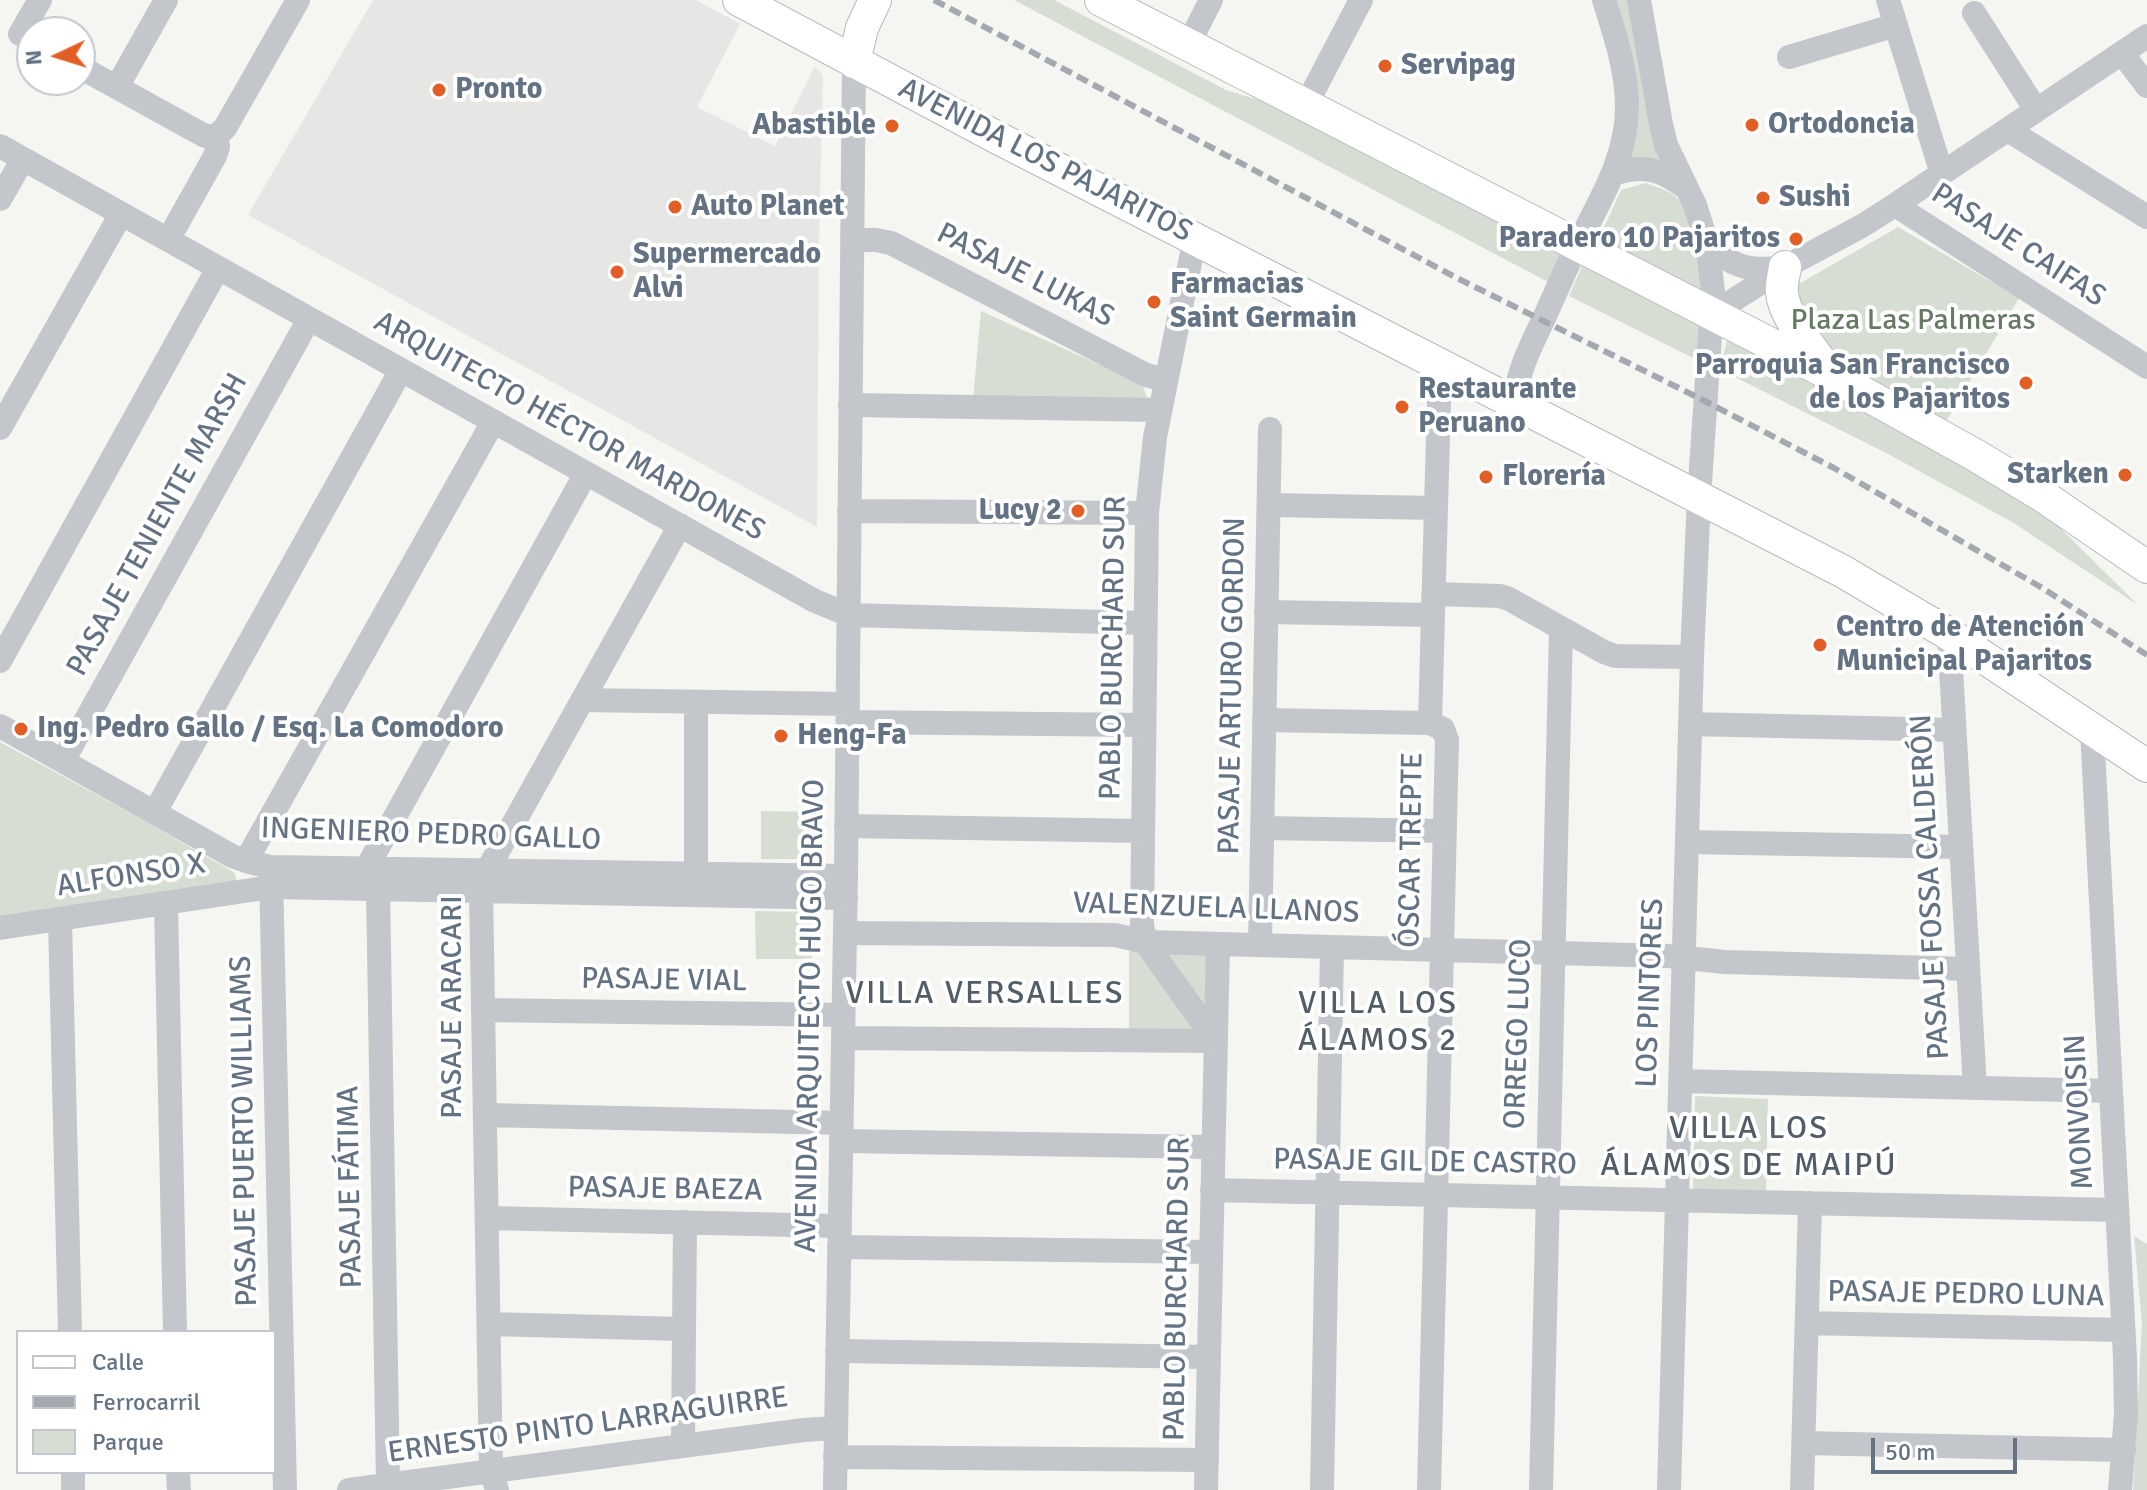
<!DOCTYPE html>
<html>
<head>
<meta charset="utf-8">
<style>
  body { margin:0 }
  #map { position:relative; width:2147px; height:1490px; overflow:hidden; background:#f5f6f2; font-family:Signika,sans-serif }
  canvas { display:block }
  .legend { position:absolute; left:16px; top:1330px; width:260px; height:144px; box-sizing:border-box; background:#fff; border:2px solid #c1c7cd; margin:0; padding:10px 14px; list-style:none; font-size:24px; color:#647383 }
  .legend li { display:flex; align-items:center; gap:16px; height:40px }
  .legend b { width:40px; border:2px solid #c1c7cd }
  .north { position:absolute; left:16px; top:16px; width:80px; height:80px; box-sizing:border-box; background:#fff; border:2px solid #c1c7cd; border-radius:50%; rotate:266deg; font-size:22px; font-weight:700; line-height:32px; text-align:center; color:#647383 }
  .north::after { content:''; display:block; margin:auto; width:28px; height:36px; background:#e35e25; clip-path:polygon(50% 0,100% 100%,50% 72%,0 100%) }
  .scale { position:absolute; left:1871px; top:1438px; width:146px; height:36px; box-sizing:border-box; border:4px solid #647383; border-top:0; padding-left:10px; font-size:24px; line-height:28px; white-space:nowrap; color:#647383; -webkit-text-stroke:6px #fff; paint-order:stroke }
</style>
</head>
<body>
<div id="map">
<canvas width="2147" height="1490"></canvas>
<ul class="legend">
<li><b style="height:10px;background:#fff"></b>Calle</li>
<li><b style="height:10px;background:#a3a9af"></b>Ferrocarril</li>
<li><b style="height:22px;background:#d6ddd3"></b>Parque</li>
</ul>
<div class="north">N</div>
<div class="scale">50 m</div>
</div>
<script>
const context = document.querySelector('canvas').getContext('2d');
context.lineJoin = 'round';
function fill(path, color) { context.fillStyle = color; context.fill(path, 'evenodd'); }
function strokePath(path, color, width, dash) { context.strokeStyle = color; context.lineWidth = width; context.lineCap = dash ? 'butt' : 'round'; context.setLineDash(dash || []); context.stroke(path); }
function drawText(font, color, halo, rows, align = 'center') {
  context.font = font + ' Signika,sans-serif'; context.lineWidth = 8; context.setLineDash([]); context.textBaseline = 'middle'; context.strokeStyle = halo; context.fillStyle = color; for (const [text, x, y, turn = 0] of rows) {
    context.save(); context.translate(x, y); context.rotate((+turn || 0) * Math.PI / 180); context.textAlign = isNaN(turn) ? turn : align; if (halo) context.strokeText(text, 0, 0); context.fillText(text, 0, 0); context.restore();
  }
}
fill(new Path2D(`
  M373 0H696L740 24 697 107 775 146 815 66 823 76 819 241 817 527 248 215Z`), '#e6e7e5');
fill(new Path2D(`
  M1014 0H1054L1226 90 1269 103 1562 253 1548 282Z
  M1612 0H1632L1663 164 1629 162Z
  M1646 183C1655 187 1669 190 1675 196 1697 219 1702 265 1705 295L1597 243 1621 190Z
  M1898 227 2019 298 1944 425 1830 355 1790 289Z
  M1583 264 1701 320 1699 361 1569 296Z
  M981 311 1142 384 1149 402 973 399Z
  M1729 335 2042 510 2138 605 2012 522 1890 455 1719 369Z
  M0 742 143 820 235 873 238 887 0 923Z
  M761 811 811 812 809 859H761Z
  M755 911 812 912V959H756Z
  M1157 949 1210 950V1022Z
  M1129 951H1147L1204 1034 1129 1037Z
  M1695 1096 1768 1099 1766 1193 1693 1192Z
  M2134 1236 2147 1244V1490H2133L2142 1323Z`), '#d6ddd3');
const major = new Path2D(`
  M739 0 996 137 1842 571 1949 634 2147 766
  M1101 0 1831 375 1975 455 2043 496 2147 567
  M854 62 862 28 875 0
  M1785 267C1784 275 1781 284 1782 293 1784 317 1813 350 1827 370`);
strokePath(major, '#b6babe', 34);
strokePath(new Path2D(`
  M1639 0 1661 124 1666 145 1695 205 1707 243 1713 291 1699 497 1692 657 1669 1490
  M1888 0 1942 174
  M1974 13 2036 110
  M20 34 40 0
  M1188 45 1211 0
  M2122 53 2147 86
  M1789 57 1896 25
  M80 67 205 136H216
  M117 87 166 0
  M1306 105 1361 0
  M2008 130 2147 217
  M216 136 225 128 298 0
  M0 146 815 601 849 615 1145 623
  M1613 174C1644 164 1660 169 1685 187
  M0 199 23 159
  M1895 205 2147 367
  M1195 238 1155 437 1147 513 1142 926 1146 942 1157 959 1216 1041
  M168 240 215 156 218 147 216 136
  M852 240H876L891 243 1146 375 1166 380
  M1707 243C1731 267 1750 272 1783 267
  M1712 314 1785 267 1862 226 1895 205 2147 36
  M1515 402C1517 371 1532 344 1545 316 1556 292 1566 268 1578 244 1600 200 1627 158 1627 107 1627 70 1615 35 1604 0
  M850 405 1160 410
  M0 428 121 214
  M1269 505 1436 508
  M849 511 1147 513
  M1433 594 1500 596 1509 599 1604 652 1615 656 1692 657
  M1266 612 1432 615
  M1949 634 1975 1088
  M0 661 218 268
  M582 700 848 704
  M1264 720 1430 723 1443 729 1447 740 1429 1490
  M848 722 1144 725
  M1430 723 1440 364
  M1690 724 1954 730
  M0 726 232 856 246 861 270 867 846 876
  M2092 730 2125 1358 2126 1414 2120 1490
  M63 761 309 319
  M155 812 401 370
  M846 826 1143 831
  M1262 828 1445 831
  M1687 842 1961 847
  M246 861 493 422
  M366 869 586 473
  M271 874 285 1490
  M696 874V702
  M378 889 388 1484
  M166 903 175 1332
  M60 919 70 1332
  M0 928 271 887 846 898
  M845 933 1115 935 1146 942 1668 956 1725 962 1968 969
  M1260 945 1270 429
  M484 1010 843 1015
  M843 1038 1216 1041
  M1680 1081 2111 1091
  M486 1115 841 1123
  M841 1141 1213 1147
  M1212 1190 2117 1210
  M488 1218 840 1226
  M839 1247 1211 1252
  M1807 1323 2123 1330
  M489 1324 683 1329
  M837 1351 1209 1357
  M1804 1443 2124 1450
  M683 1445 685 1222
  M835 1457 1207 1460
  M73 1472V1490
  M178 1472 179 1490
  M349 1490 804 1430 836 1428
  M497 1490 491 1470 481 891 487 871 680 525
  M835 1490 846 876 854 62
  M1206 1490 1218 944
  M1322 1490 1332 947
  M1541 1490 1561 628
  M1802 1490 1810 1203`), '#c3c6ca', 24);
strokePath(major, '#fff', 32);
strokePath(new Path2D(`
  M934 0 1457 278 1699 398 1834 468 2039 586 2147 655`), '#a3a9af', 6, [12, 6]);
for (const [x, y, r, color] of [
  [1385,66,8,"#e35e25"],
  [439,90,8,"#e35e25"],
  [1752,125,8,"#e35e25"],
  [892,126,8,"#e35e25"],
  [1763,198,8,"#e35e25"],
  [675,207,8,"#e35e25"],
  [1796,239,8,"#e35e25"],
  [617,272,8,"#e35e25"],
  [1154,302,8,"#e35e25"],
  [2026,383,8,"#e35e25"],
  [1402,407,8,"#e35e25"],
  [2125,475,8,"#e35e25"],
  [1486,477,8,"#e35e25"],
  [1078,511,8,"#e35e25"],
  [1820,645,8,"#e35e25"],
  [21,729,8,"#e35e25"],
  [781,736,8,"#e35e25"]
]) { const dot = new Path2D(); dot.arc(x, y, r, 0, 2 * Math.PI); context.fillStyle = color; context.fill(dot); strokePath(dot, '#fff', 3); }
drawText('bold 30px', '#647383', '#fff', [
  ["Servipag",1401,66],
  ["Pronto",455,90],
  ["Ortodoncia",1768,125],
  ["Abastible",876,126,"right"],
  ["Sushi",1779,198],
  ["Auto Planet",691,207],
  ["Paradero 10 Pajaritos",1780,239,"right"],
  ["Supermercado",633,255],
  ["Alvi",633,289],
  ["Farmacias",1170,285],
  ["Saint Germain",1170,319],
  ["Parroquia San Francisco",2010,366,"right"],
  ["de los Pajaritos",2010,400,"right"],
  ["Restaurante",1418,390],
  ["Peruano",1418,424],
  ["Starken",2109,475,"right"],
  ["Florería",1502,477],
  ["Lucy 2",1062,511,"right"],
  ["Centro de Atención",1836,628],
  ["Municipal Pajaritos",1836,662],
  ["Ing. Pedro Gallo / Esq. La Comodoro",37,729],
  ["Heng-Fa",797,736]
], 'left');
drawText('30px', '#647383', '#fff', [
  ["AVENIDA LOS PAJARITOS",1045,161,27],
  ["PASAJE CAIFAS",2018,246,33],
  ["PASAJE LUKAS",1025,276,27],
  ["ARQUITECTO HÉCTOR MARDONES",569,427,29],
  ["PASAJE TENIENTE MARSH",158,525,-61],
  ["PABLO BURCHARD SUR",1114,648,-89],
  ["PASAJE ARTURO GORDON",1233,686,-89],
  ["INGENIERO PEDRO GALLO",431,835,2],
  ["ÓSCAR TREPTE",1412,850,-89],
  ["ALFONSO X",131,876,-9],
  ["PASAJE FOSSA CALDERÓN",1931,887,-93],
  ["VALENZUELA LLANOS",1216,909,2],
  ["PASAJE VIAL",664,981,1],
  ["LOS PINTORES",1651,993,-88],
  ["PASAJE ARACARI",453,1007,-90],
  ["AVENIDA ARQUITECTO HUGO BRAVO",811,1016,-89],
  ["ORREGO LUCO",1519,1034,-88],
  ["MONVOISIN",2080,1112,-93],
  ["PASAJE PUERTO WILLIAMS",245,1131,-91],
  ["PASAJE GIL DE CASTRO",1425,1163,1],
  ["PASAJE FÁTIMA",351,1187,-91],
  ["PASAJE BAEZA",665,1190,1],
  ["PABLO BURCHARD SUR",1178,1289,-89],
  ["PASAJE PEDRO LUNA",1966,1295,1],
  ["ERNESTO PINTO LARRAGUIRRE",588,1426,-8]
]);
drawText('30px', '#667a63', '#fff', [
  ["Plaza Las Palmeras",1913,321]
]);
context.letterSpacing = '2px';
drawText('32px', '#525d68', '#fff', [
  ["VILLA VERSALLES",985,995],
  ["VILLA LOS",1378,1005],
  ["ÁLAMOS 2",1378,1042],
  ["VILLA LOS",1749,1130],
  ["ÁLAMOS DE MAIPÚ",1749,1167]
]);
context.letterSpacing = '0px';
</script>
</body>
</html>
